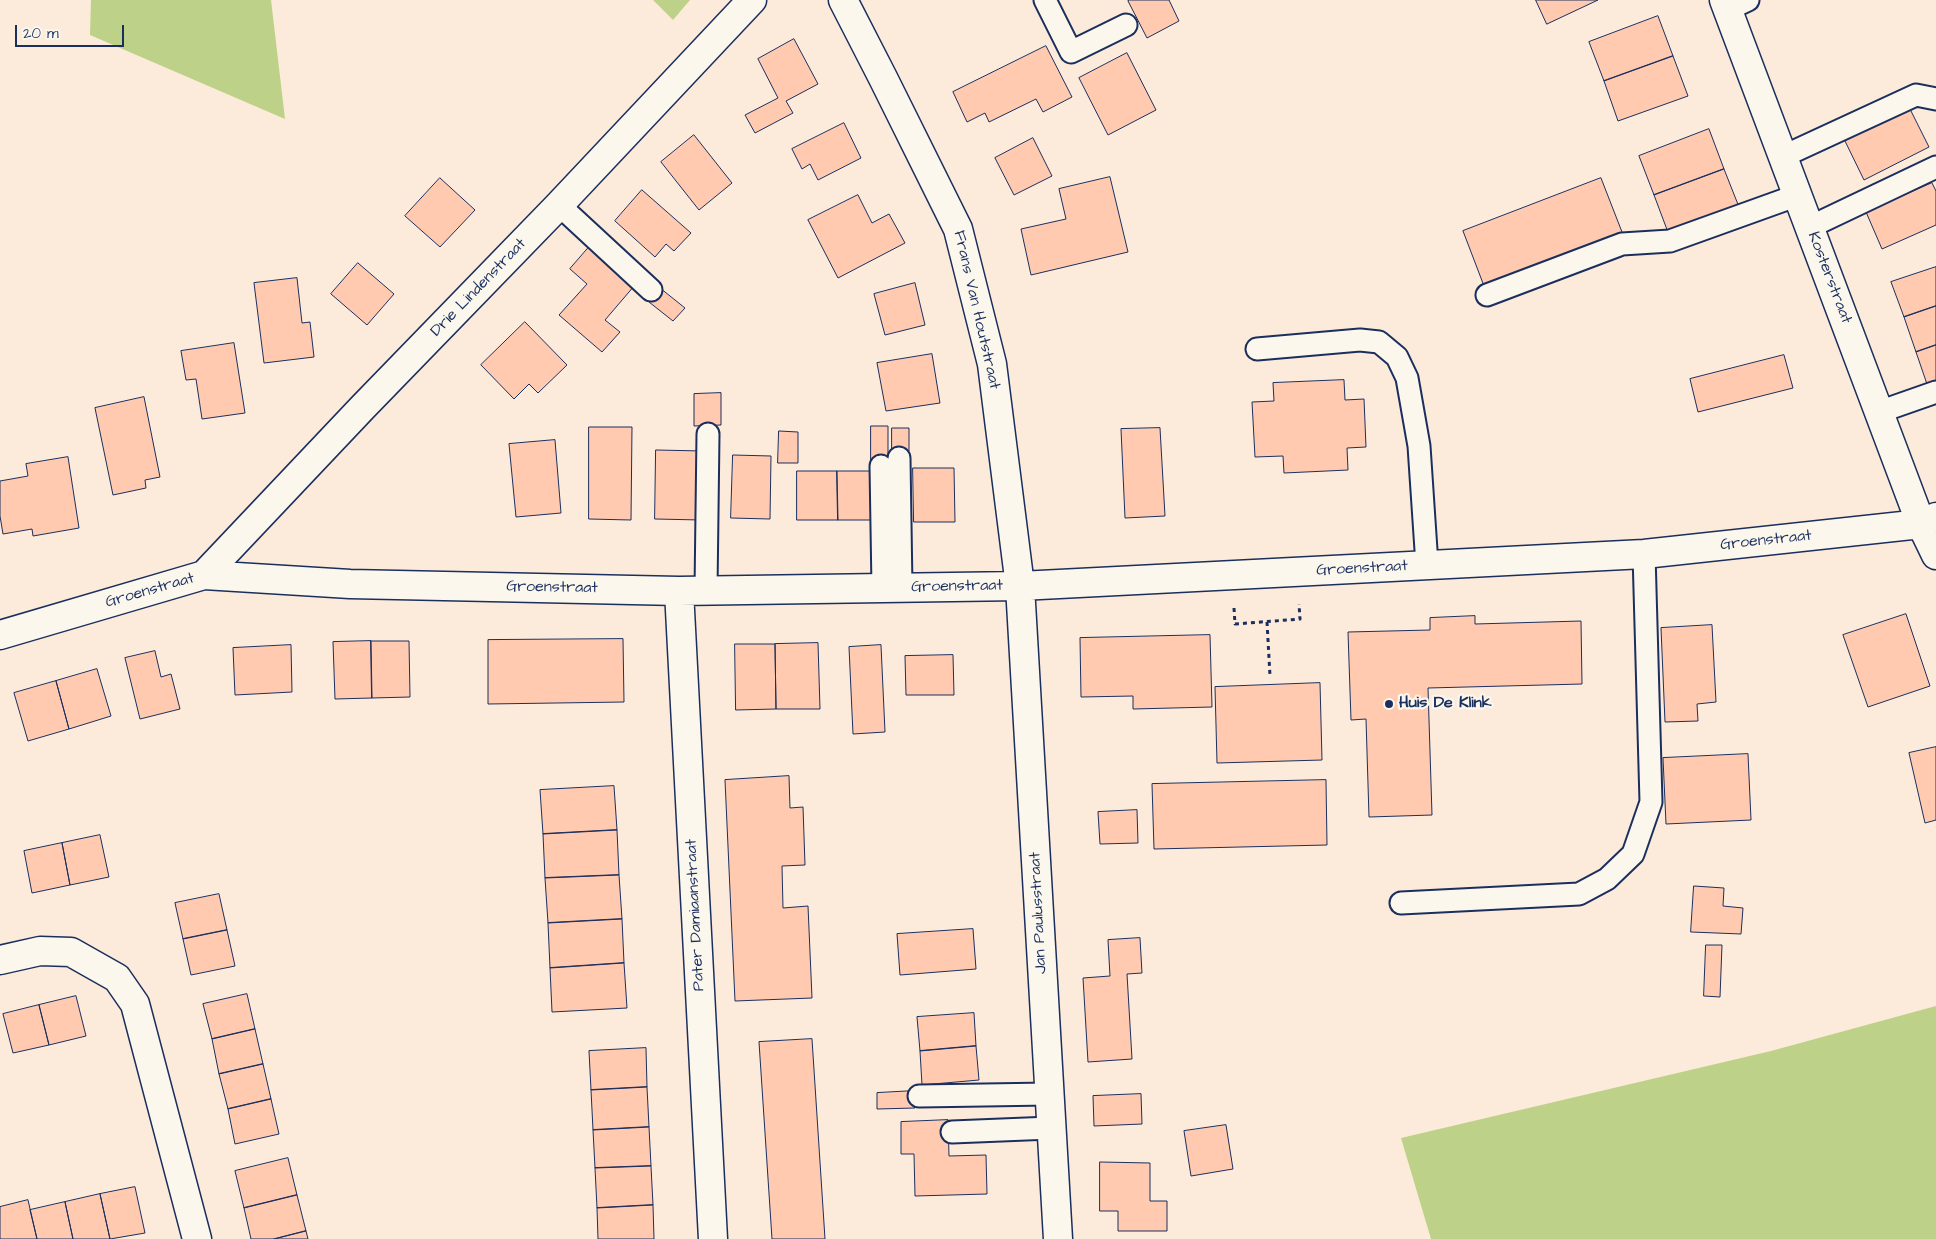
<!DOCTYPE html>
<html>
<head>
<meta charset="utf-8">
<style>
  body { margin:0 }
  #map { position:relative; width:1936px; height:1239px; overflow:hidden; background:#fceada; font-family:"Architects Daughter",sans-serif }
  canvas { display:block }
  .scale { position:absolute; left:15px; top:25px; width:109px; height:22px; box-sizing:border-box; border:2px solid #1b2f5e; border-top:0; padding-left:6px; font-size:15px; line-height:18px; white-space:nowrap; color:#1b2f5e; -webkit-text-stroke:4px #fbf7ec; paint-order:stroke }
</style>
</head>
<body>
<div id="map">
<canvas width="1936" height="1239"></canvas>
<div class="scale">20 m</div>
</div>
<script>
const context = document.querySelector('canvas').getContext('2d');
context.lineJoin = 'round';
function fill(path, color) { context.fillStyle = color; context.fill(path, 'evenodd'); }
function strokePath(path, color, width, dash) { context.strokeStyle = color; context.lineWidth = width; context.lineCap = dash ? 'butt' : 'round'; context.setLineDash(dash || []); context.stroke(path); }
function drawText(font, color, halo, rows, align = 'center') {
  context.font = font + ' "Architects Daughter",sans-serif'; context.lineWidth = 4.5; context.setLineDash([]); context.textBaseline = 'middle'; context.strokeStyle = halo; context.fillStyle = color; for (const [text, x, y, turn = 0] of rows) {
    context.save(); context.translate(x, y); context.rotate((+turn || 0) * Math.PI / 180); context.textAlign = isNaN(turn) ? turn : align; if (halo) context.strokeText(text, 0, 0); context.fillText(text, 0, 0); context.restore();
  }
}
fill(new Path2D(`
  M91 0H271L285 119 90 35Z
  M653 0H690L673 20Z
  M1936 1006V1239H1431L1401 1138 1771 1051Z`), '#bdd288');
const building = new Path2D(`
  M1130 0H1169L1179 21 1147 38 1128 1Z
  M1536 0H1598L1547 24Z
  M1658 16 1673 56 1604 81 1589 42Z
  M794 39 818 84 786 101 793 113 755 133 745 115 778 98 758 59Z
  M1046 46 1072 97 1043 112 1036 99 989 122 985 113 967 122 953 92Z
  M1127 53 1156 110 1108 135 1079 78Z
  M1673 56 1688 96 1618 121 1604 81Z
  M1910 109 1929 147 1864 180 1845 141Z
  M844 123 861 158 818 180 810 164 802 169 792 149Z
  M1709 129 1724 169 1654 195 1639 156Z
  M694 135 732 183 699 210 661 162Z
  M1033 138 1052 176 1014 195 995 158Z
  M1724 169 1739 207 1669 235 1654 195Z
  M1110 177 1128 252 1031 275 1021 229 1066 219 1059 189Z
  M440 178 475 210 440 247 405 216Z
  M1601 178 1622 232 1484 286 1463 231Z
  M1932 183 1936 191V225L1882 249 1866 212Z
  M642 190 691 233 674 251 666 244 655 257 615 221Z
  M858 195 872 223 889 214 905 243 838 278 808 220Z
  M590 246 635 285 605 320 620 332 602 352 559 315 587 284 570 269Z
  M358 263 394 294 367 325 331 294Z
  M1936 267V306L1904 317 1891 282Z
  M297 278 302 323 310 322 314 357 264 363 254 283Z
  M915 283 925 325 885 335 874 294Z
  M660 288 685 308 673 321 649 302Z
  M1936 306V345L1916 352 1904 317Z
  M525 322 567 365 538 393 529 384 514 399 481 365Z
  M234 343 245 413 202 419 196 379 186 380 181 351Z
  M1936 345V384L1928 387 1916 352Z
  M932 354 940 403 886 411 877 363Z
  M1784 355 1793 388 1698 412 1690 379Z
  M1344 380 1345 400 1364 399 1366 447 1347 448 1348 470 1284 473 1283 456 1255 457 1252 402 1274 401 1273 383Z
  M721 393V425L694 426V394Z
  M144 397 160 477 145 480 146 488 113 495 95 408Z
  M871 426H888V460H871Z
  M589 427H632L631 520 589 519Z
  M892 428H909V451H892Z
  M1160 428 1165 516 1125 518 1121 429Z
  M779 431 798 432V463H778Z
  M555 440 561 513 516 517 509 444Z
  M656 450 703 451 701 520 655 519Z
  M733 455 771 456 770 519 731 518Z
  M68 457 79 528 33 536 32 529 3 534 0 516V481L28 476 26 464Z
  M913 468H954L955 522H914Z
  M797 471H837L838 520H797Z
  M837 471H878L879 520H838Z
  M1906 614 1930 686 1868 707 1843 635Z
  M1475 616V624L1581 621 1582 684 1428 688 1432 815 1369 817 1366 719 1351 720 1348 632 1430 630V618Z
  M1712 625 1716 702 1697 704 1698 721 1665 722 1661 628Z
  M1210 635 1212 707 1133 709V696L1081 697 1080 638Z
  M623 639 624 702 488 704V640Z
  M371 641 372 698 335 699 333 642Z
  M371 641H409L410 697 372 698Z
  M818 643 820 709H776L775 644Z
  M735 644H775L776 709 736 710Z
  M291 645 292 692 235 695 233 648Z
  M881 645 885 732 853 734 849 647Z
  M155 651 161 677 171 674 180 709 140 719 125 658Z
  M953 655 954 695H906L905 656Z
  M97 669 111 716 69 729 56 681Z
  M56 681 69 729 28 741 14 693Z
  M1320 683 1322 760 1217 763 1215 687Z
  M1936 747V820L1925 823 1909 753Z
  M1748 754 1751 820 1666 824 1663 758Z
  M789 776 790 808 803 807 805 865 782 866 783 908 808 906 812 998 735 1001 725 780Z
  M1326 780 1327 845 1154 849 1152 784Z
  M614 786 617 830 543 834 540 790Z
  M1137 810 1138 843 1100 844 1098 812Z
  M617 830 619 875 545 878 543 834Z
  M100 835 109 877 70 885 62 843Z
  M62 843 70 885 32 893 24 851Z
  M619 875 622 919 548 923 545 878Z
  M1694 886 1724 888 1723 906 1743 908 1741 934 1691 932Z
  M219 894 227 930 183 939 175 903Z
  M622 919 624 963 550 968 548 923Z
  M973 929 976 969 900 975 897 934Z
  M227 930 235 966 191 975 183 939Z
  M1140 938 1142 973 1127 974 1132 1059 1088 1062 1083 978 1110 976 1108 940Z
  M1706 945H1722L1720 997 1704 996Z
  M624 963 627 1008 552 1012 550 968Z
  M247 994 255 1029 212 1039 203 1004Z
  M76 996 86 1036 49 1045 39 1005Z
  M39 1005 49 1045 13 1053 3 1014Z
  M974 1013 976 1046 920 1051 917 1017Z
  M255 1029 263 1064 219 1074 212 1039Z
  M812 1039 825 1239H772L759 1042Z
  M976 1046 979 1080 922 1085 920 1051Z
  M646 1048 647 1087 591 1090 589 1051Z
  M263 1064 271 1099 228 1109 219 1074Z
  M647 1087 649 1127 593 1130 591 1090Z
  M914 1091 915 1108 877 1109V1093Z
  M1141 1094 1142 1124 1094 1126 1093 1096Z
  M271 1099 279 1134 235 1144 228 1109Z
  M948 1120 949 1156 986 1155 987 1194 915 1196 914 1154H901V1122Z
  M1226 1125 1233 1169 1191 1176 1184 1131Z
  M649 1127 651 1166 595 1168 593 1130Z
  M288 1158 297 1195 244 1208 235 1171Z
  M1100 1162 1150 1163V1201H1167V1231H1118V1211H1100Z
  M651 1166 653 1205 597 1208 595 1168Z
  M135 1187 145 1233 110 1239 100 1194Z
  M100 1194 110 1239H73L65 1202Z
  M297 1195 306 1231 274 1239H251L244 1208Z
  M28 1200 37 1239H0V1207Z
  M65 1202 73 1239H37L30 1210Z
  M653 1205 654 1239H598L597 1208Z
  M306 1231 308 1239H274Z`);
fill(building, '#ffcaaf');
strokePath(building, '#1b2f5e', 1);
const lane = new Path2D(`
  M1045 0 1071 52 1126 25
  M1729 9 1748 0
  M1784 156 1916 95 1936 99
  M559 205 651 290
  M1810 227 1936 167
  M1487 295 1622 244 1670 241 1798 195
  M1257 349 1360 340 1379 342 1397 357 1407 378 1419 446 1427 565
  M1879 412 1936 392
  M899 458 901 588
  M881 466 883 588
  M706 590 708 434
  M1401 903 1579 894 1607 879 1633 854 1651 802 1644 554
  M919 1096 1049 1094
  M952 1132 1051 1128`);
const street = new Path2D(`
  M843 0 883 78 958 229 992 364 1020 586 1058 1239
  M1724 0 1921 524 1936 555
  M204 575 362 408 559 205 752 0
  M679 591 713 1239
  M0 635 204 575 350 584 679 591 1020 586 1644 554 1921 524 1936 517
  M0 960 40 951 71 952 117 978 135 1004 197 1239`);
strokePath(lane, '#1b2f5e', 25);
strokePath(street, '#1b2f5e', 31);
strokePath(new Path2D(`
  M1234 608 1235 624 1300 619 1299 604
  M1267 622 1270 676`), '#1b2f5e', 3, [4, 4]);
strokePath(lane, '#fbf7ec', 21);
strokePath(street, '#fbf7ec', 28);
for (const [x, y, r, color] of [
  [1389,704,5,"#1b2f5e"]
]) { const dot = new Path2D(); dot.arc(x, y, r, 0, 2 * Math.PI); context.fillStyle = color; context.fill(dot); strokePath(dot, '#fbf7ec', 2); }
drawText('16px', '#1b2f5e', '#fbf7ec', [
  ["Kosterstraat",1829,278,69],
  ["Drie Lindenstraat",479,288,-46],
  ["Frans Van Houtstraat",976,310,77],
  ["Groenstraat",1766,541,-6],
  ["Groenstraat",1362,569,-3],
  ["Groenstraat",957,587,-1],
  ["Groenstraat",552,588,1],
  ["Groenstraat",150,591,-16],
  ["Jan Paulusstraat",1039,913,-93],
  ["Pater Damiaanstraat",696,915,-93]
]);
drawText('bold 16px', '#1b2f5e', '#fbf7ec', [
  ["Huis De Klink",1399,704]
], 'left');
</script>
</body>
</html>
